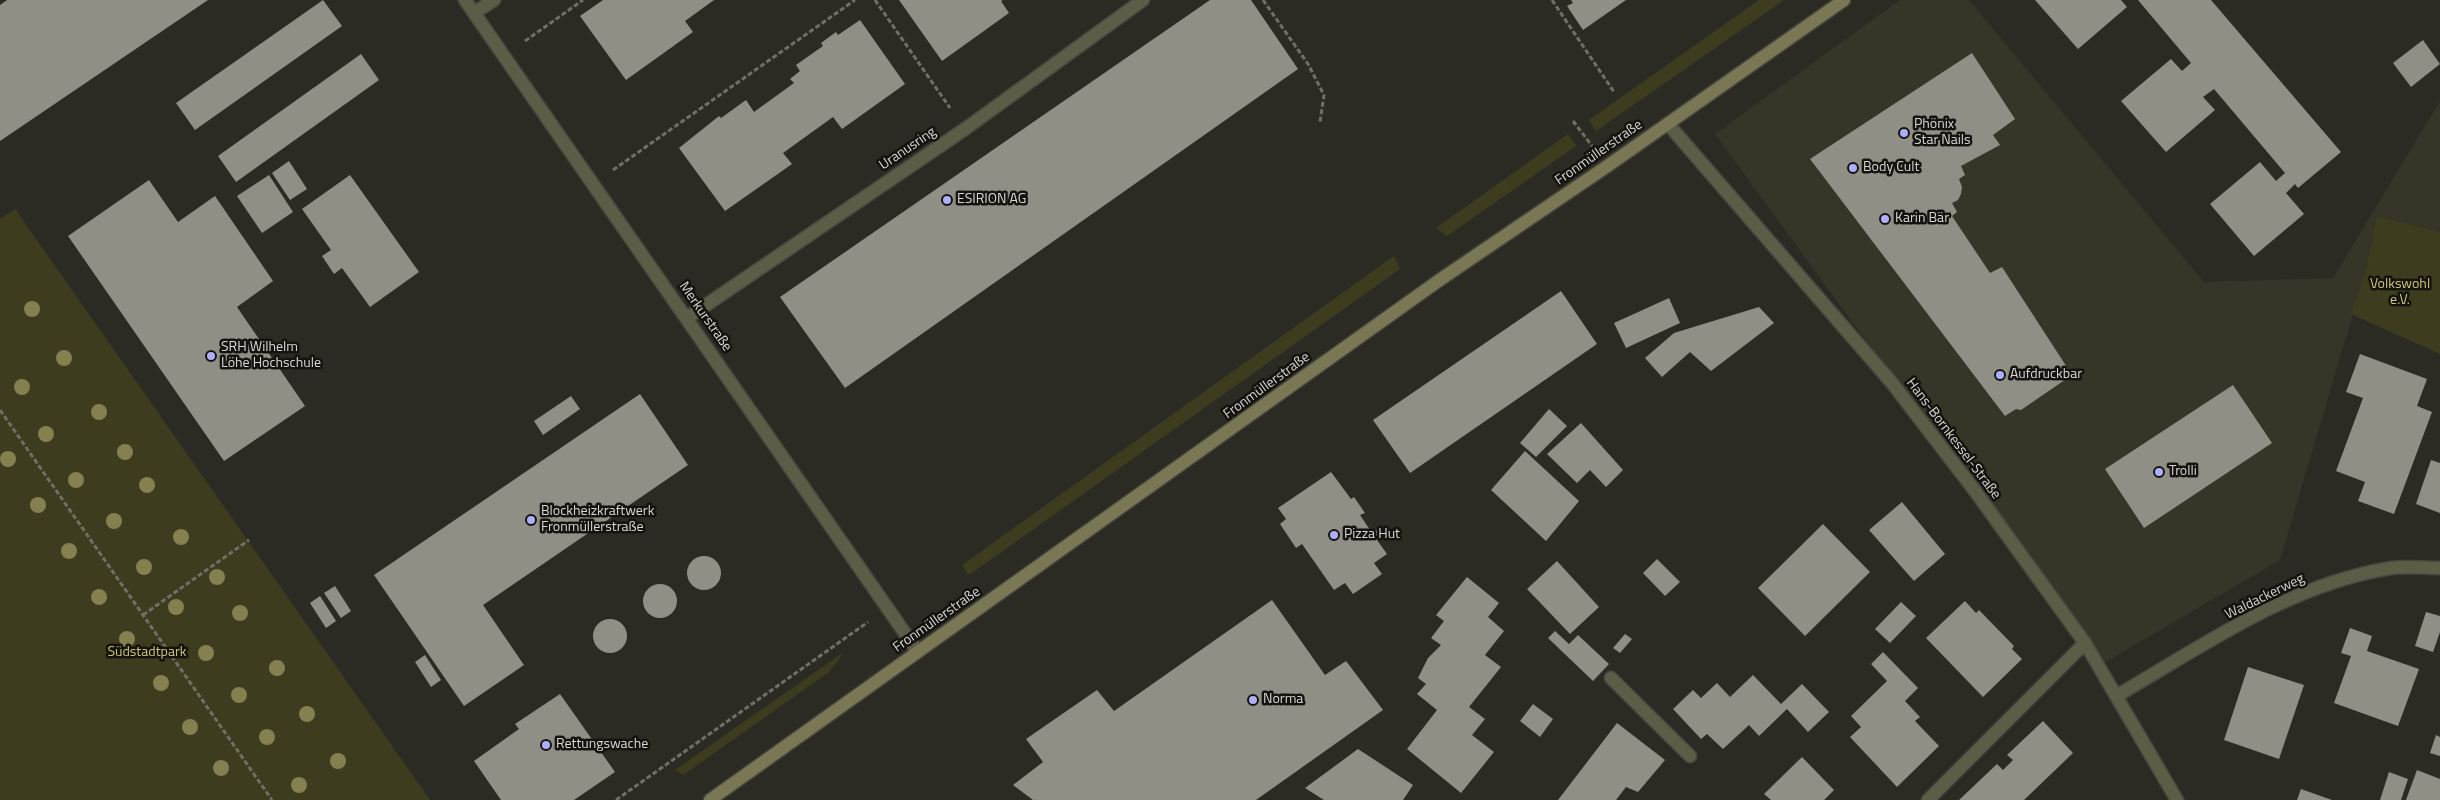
<!DOCTYPE html>
<html>
<head>
<meta charset="utf-8">
<style>
  body { margin:0 }
  canvas { display:block; background:#2c2b23 }
</style>
</head>
<body>
<canvas width="2440" height="800"></canvas>
<script>
const context = document.querySelector('canvas').getContext('2d');
context.lineJoin = 'round';
function fill(path, color) { context.fillStyle = color; context.fill(path, 'evenodd'); }
function strokePath(path, color, width, dash) { context.strokeStyle = color; context.lineWidth = width; context.lineCap = dash ? 'butt' : 'round'; context.setLineDash(dash || []); context.stroke(path); }
function drawText(font, color, halo, rows, align = 'center') {
  context.font = font + ' "Titillium Web",sans-serif'; context.lineWidth = 5; context.setLineDash([]); context.textBaseline = 'middle'; context.strokeStyle = halo; context.fillStyle = color; for (const [text, x, y, turn = 0] of rows) {
    context.save(); context.translate(x, y); context.rotate((+turn || 0) * Math.PI / 180); context.textAlign = isNaN(turn) ? turn : align; if (halo) context.strokeText(text, 0, 0); context.fillText(text, 0, 0); context.restore();
  }
}
fill(new Path2D(`
  M1900 0H1969L2204 282 2333 278 2440 101V232L2377 216 2365 273 2280 560 2102 664 1715 134Z`), '#363527');
fill(new Path2D(`
  M1759 0H1784L1596 131 1589 120Z
  M1568 134 1576 146 1447 236 1436 228Z
  M15 209 430 800H0V219Z
  M2377 216 2440 232V354L2351 314 2365 273Z
  M1394 256 1400 269 969 575 962 565Z
  M844 652 829 672 683 775 675 770Z`), '#3e3c1e');
fill(new Path2D(`
  M7 0H208L0 141V5Z
  M323 0 342 26 195 130 176 103Z
  M603 0H714L685 21 693 32 626 80 580 16Z
  M899 0H1003L1001 1 1009 13 942 61Z
  M1210 0H1251L1298 69 845 388 780 297Z
  M1571 0H1626L1583 30 1567 6 1573 3Z
  M2035 0H2121L2127 7 2078 49Z
  M2138 0H2211L2341 152 2298 188 2295 184 2286 193 2304 214 2254 256 2210 204 2260 162 2276 181 2285 173 2214 89 2203 97 2215 110 2166 152 2121 101 2171 59 2182 71 2191 63Z
  M860 20 905 84 842 129 833 117 783 153 792 164 725 211 679 148 719 116 721 118 746 100 754 112 794 83 790 79 800 71 796 65 823 46 821 43 836 32 838 35Z
  M2423 40 2440 64 2411 87 2393 63Z
  M1972 53 2015 119 1993 135 2000 145 1961 166 1965 175 1959 179 1962 187 1961 194 1958 200 1952 203 1957 212 1952 216 1990 273 2002 267 2072 375 2021 410 2016 409 2005 416 1810 159Z
  M361 54 379 80 236 182 218 156Z
  M289 161 307 189 290 200 272 173Z
  M269 175 293 212 262 233 237 196Z
  M350 175 419 272 370 307 342 268 334 274 322 256 331 250 302 209Z
  M149 180 178 222 215 196 273 281 237 307 305 406 224 461 68 236Z
  M1561 291 1597 344 1410 473 1373 420Z
  M1669 298 1680 323 1626 348 1614 323Z
  M1759 307 1774 323 1711 371 1690 352 1662 377 1645 358 1674 333Z
  M2360 354 2427 379 2417 406 2432 412 2394 514 2358 501 2365 482 2336 471 2363 398 2346 392Z
  M2233 385 2272 443 2144 528 2105 469Z
  M640 394 688 465 483 605 524 665 464 706 374 575Z
  M571 396 580 409 543 435 534 421Z
  M1549 409 1567 426 1536 457 1520 443Z
  M1581 423 1623 470 1606 487 1590 470 1577 483 1547 454Z
  M1525 451 1579 501 1546 541 1491 490Z
  M2431 460 2440 463V513L2416 504Z
  M1331 472 1351 499 1354 497 1365 513 1360 515 1372 533 1376 530 1382 537 1377 540 1387 554 1374 563 1382 574 1353 594 1345 583 1334 590 1302 544 1296 548 1280 524 1286 519 1278 508Z
  M1902 502 1945 554 1914 581 1869 530Z
  M1823 524 1870 572 1805 636 1758 588Z
  M687 573a17 17 0 1 1 34 0a17 17 0 1 1-34 0Z
  M1657 559 1680 582 1665 596 1643 573Z
  M1557 561 1599 607 1570 634 1527 589Z
  M1467 577 1499 603 1488 617 1504 631 1485 655 1501 667 1469 707 1485 719 1472 735 1494 752 1461 793 1407 749 1437 710 1417 694 1426 684 1418 678 1428 658 1441 645 1431 638 1444 621 1436 615Z
  M643 601a17 17 0 1 1 34 0a17 17 0 1 1-34 0Z
  M335 586 351 611 341 618 324 593Z
  M320 596 336 621 326 628 310 603Z
  M1272 600 1325 675 1346 661 1383 710 1256 800H1033L1013 785 1043 762 1026 739 1097 690 1114 711Z
  M1965 601 1976 613 1979 610 2014 646 2012 649 2022 659 1983 697 1926 638Z
  M1901 602 1916 616 1890 643 1875 629Z
  M2426 612 2440 616V632L2433 652 2415 646Z
  M593 636a17 17 0 1 1 34 0a17 17 0 1 1-34 0Z
  M2350 628 2372 636 2367 651 2419 669 2398 726 2334 703 2351 656 2341 653Z
  M1555 631 1569 644 1578 635 1609 664 1593 681 1548 638Z
  M1625 634 1632 639 1620 653 1613 648Z
  M1883 652 1918 688 1905 701 1920 717 1915 721 1939 746 1897 787 1850 737 1861 727 1851 716 1887 681 1871 664Z
  M425 655 441 680 431 687 415 662Z
  M2248 667 2304 685 2279 759 2224 740Z
  M1753 675 1781 704 1802 684 1829 712 1808 732 1787 709 1759 736 1749 725 1723 749 1707 734 1701 739 1673 709 1693 690 1701 698 1717 683 1730 697Z
  M560 694 615 772 574 800H501L474 761 519 729 515 724Z
  M1533 704 1553 719 1540 737 1520 721Z
  M2043 721 2073 753 2024 800H1959L1997 764 2003 770 2013 760 2007 755Z
  M1617 723 1665 760 1638 792 1626 787 1616 800H1558Z
  M2436 735 2440 737V756L2430 753Z
  M1358 749 1413 785 1403 800H1324L1305 788Z
  M1802 757 1834 790 1824 800H1771L1764 794Z
  M2417 770 2440 779V800H2406Z
  M2389 772 2408 779 2401 800H2380Z
  M2301 789 2332 800H2297Z`), '#8f8f85');
const service = new Path2D(`
  M1611 678 1690 756
  M1928 800 2085 643`);
const minor = new Path2D(`
  M465 0 918 652
  M474 13 494 0
  M687 318 965 129 1143 0
  M2118 695C2204 645 2290 584 2391 568 2406 566 2424 568 2440 568`);
const tertiary = new Path2D(`
  M1668 124 1892 383 1975 491 2085 643 2177 800`);
const secondary = new Path2D(`
  M710 800 1441 279 1606 167 1844 0`);
strokePath(service, '#48473f', 15);
strokePath(minor, '#48473f', 15);
strokePath(tertiary, '#48473f', 15);
strokePath(secondary, '#48473f', 15);
strokePath(new Path2D(`
  M875 0 950 108
  M1263 0 1308 64 1324 95 1320 122
  M1552 0 1614 92
  M525 41 583 0
  M1573 121 1592 146
  M613 170 855 0
  M0 410 272 800
  M143 615 249 540
  M616 800 868 622`), '#6f6e67', 3, [5, 2.5]);
strokePath(service, '#5d5c47', 12);
strokePath(minor, '#5d5c47', 12);
strokePath(tertiary, '#5d5c47', 12);
strokePath(secondary, '#7a7755', 12);
context.fillStyle = '#848050';
for (const [x, y] of [
  [32,309],
  [64,358],
  [22,387],
  [99,412],
  [46,434],
  [125,452],
  [8,459],
  [76,480],
  [147,485],
  [38,505],
  [114,521],
  [181,537],
  [69,551],
  [144,567],
  [217,577],
  [99,597],
  [176,607],
  [240,613],
  [127,639],
  [206,653],
  [277,668],
  [161,683],
  [239,695],
  [307,714],
  [190,727],
  [267,737],
  [338,761],
  [221,768],
  [299,785]
]) { context.beginPath(); context.arc(x, y, 8, 0, 2 * Math.PI); context.fill(); }
for (const [x, y, r, color] of [
  [1904,133,5,"#afaefa"],
  [1853,168,5,"#afaefa"],
  [947,200,5,"#afaefa"],
  [1885,219,5,"#afaefa"],
  [211,356,5,"#afaefa"],
  [2000,375,5,"#afaefa"],
  [2159,472,5,"#afaefa"],
  [531,520,5,"#afaefa"],
  [1334,535,5,"#afaefa"],
  [1253,700,5,"#afaefa"],
  [546,745,5,"#afaefa"]
]) { const dot = new Path2D(); dot.arc(x, y, r, 0, 2 * Math.PI); context.fillStyle = color; context.fill(dot); strokePath(dot, '#141310', 2); }
drawText('14px', '#d8d7d2', '#141310', [
  ["Phönix",1914,125],
  ["Star Nails",1914,141],
  ["Body Cult",1863,168],
  ["ESIRION AG",957,200],
  ["Karin Bär",1895,219],
  ["SRH Wilhelm",221,348],
  ["Löhe Hochschule",221,364],
  ["Aufdruckbar",2010,375],
  ["Trolli",2169,472],
  ["Blockheizkraftwerk",541,512],
  ["Fronmüllerstraße",541,528],
  ["Pizza Hut",1344,535],
  ["Norma",1263,700],
  ["Rettungswache",556,745]
], 'left');
drawText('14px', '#d8d7d2', '#141310', [
  ["Uranusring",908,149,-34],
  ["Fronmüllerstraße",1599,153,-35],
  ["Merkurstraße",705,317,55],
  ["Fronmüllerstraße",1267,386,-36],
  ["Hans-Bornkessel-Straße",1953,439,53],
  ["Waldackerweg",2265,597,-26],
  ["Fronmüllerstraße",937,620,-35]
]);
drawText('14px', '#ccc575', '#141310', [
  ["Volkswohl",2400,285],
  ["e.V.",2400,301],
  ["Südstadtpark",147,653]
]);
</script>
</body>
</html>
